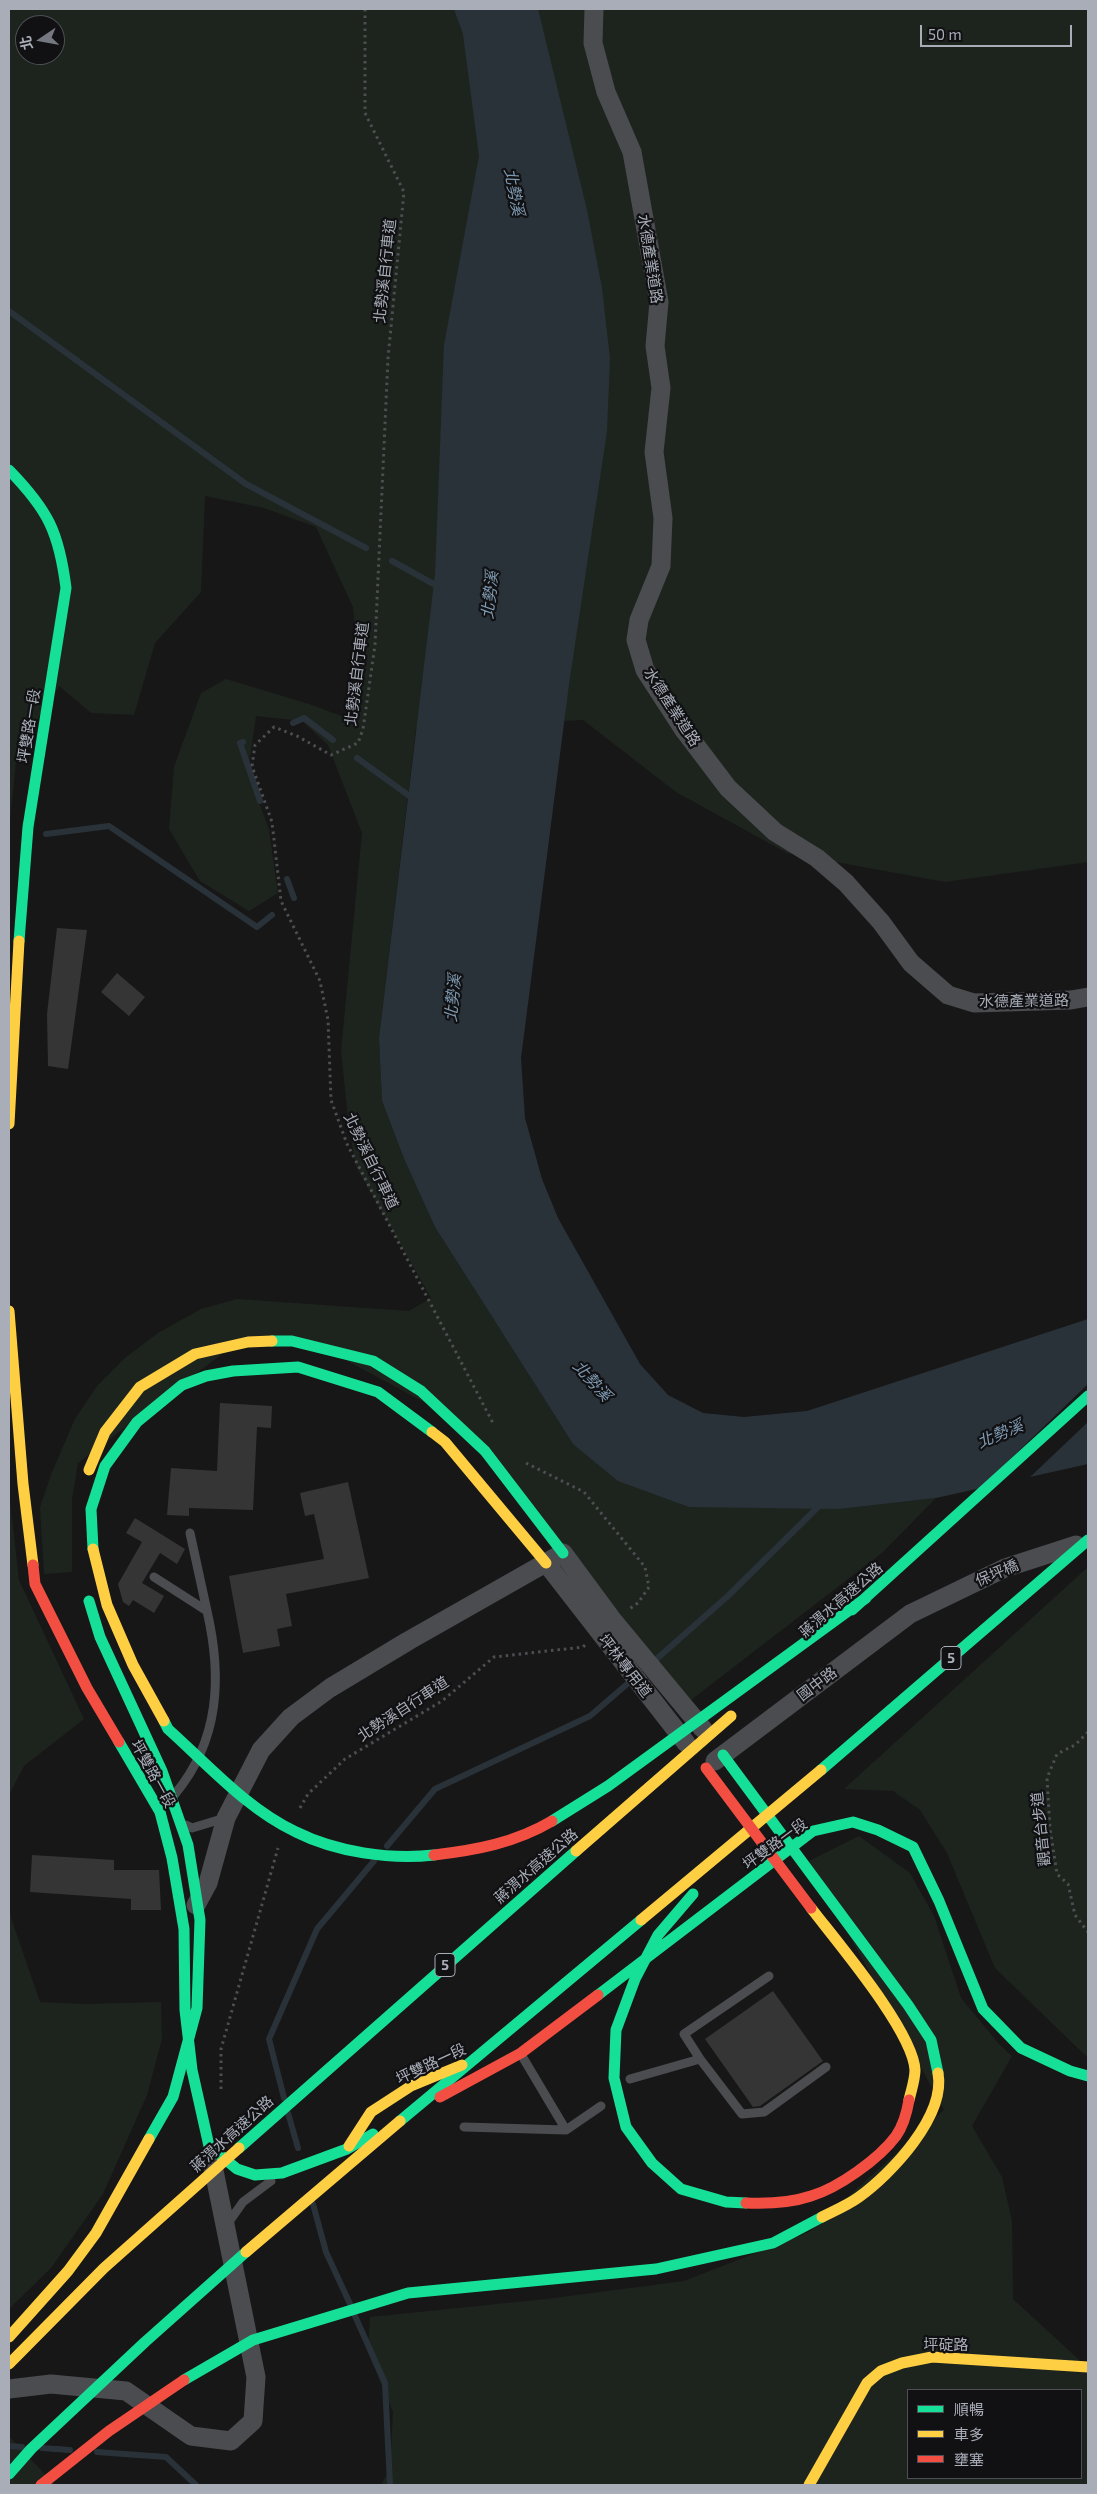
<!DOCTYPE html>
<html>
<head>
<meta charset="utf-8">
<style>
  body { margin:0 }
  #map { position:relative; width:1097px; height:2494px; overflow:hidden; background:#171717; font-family:"Exo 2","Noto Sans TC",sans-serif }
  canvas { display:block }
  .frame { position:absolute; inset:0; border:10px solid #a8adb8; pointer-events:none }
  .legend { position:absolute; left:907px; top:2389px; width:175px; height:90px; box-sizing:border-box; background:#111113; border:1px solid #4d4f55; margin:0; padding:6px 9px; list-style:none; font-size:15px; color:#a8adb8 }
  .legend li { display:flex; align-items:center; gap:10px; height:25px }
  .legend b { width:25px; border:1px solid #4d4f55 }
  .north { position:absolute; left:15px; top:15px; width:50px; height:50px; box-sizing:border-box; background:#111113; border:1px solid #4d4f55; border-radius:50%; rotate:258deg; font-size:14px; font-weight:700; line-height:20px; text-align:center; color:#a8adb8 }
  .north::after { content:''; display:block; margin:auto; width:18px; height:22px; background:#757880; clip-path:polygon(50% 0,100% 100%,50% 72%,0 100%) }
  .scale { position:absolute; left:920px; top:25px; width:152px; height:22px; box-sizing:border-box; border:2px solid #a8adb8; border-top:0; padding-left:6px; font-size:15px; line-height:18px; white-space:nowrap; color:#a8adb8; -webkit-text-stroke:4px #111113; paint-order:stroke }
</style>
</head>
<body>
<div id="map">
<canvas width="1097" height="2494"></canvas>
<div class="frame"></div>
<ul class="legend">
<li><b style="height:6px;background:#16e098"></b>順暢</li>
<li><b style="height:6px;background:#ffcf43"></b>車多</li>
<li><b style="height:6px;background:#f24e42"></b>壅塞</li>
</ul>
<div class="north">北</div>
<div class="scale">50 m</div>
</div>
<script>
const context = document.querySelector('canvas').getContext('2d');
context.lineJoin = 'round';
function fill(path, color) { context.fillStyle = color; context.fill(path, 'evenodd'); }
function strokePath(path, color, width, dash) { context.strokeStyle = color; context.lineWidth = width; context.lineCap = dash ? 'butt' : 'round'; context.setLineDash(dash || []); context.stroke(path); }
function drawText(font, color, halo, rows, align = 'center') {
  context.font = font + ' "Exo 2","Noto Sans TC",sans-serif'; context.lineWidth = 4.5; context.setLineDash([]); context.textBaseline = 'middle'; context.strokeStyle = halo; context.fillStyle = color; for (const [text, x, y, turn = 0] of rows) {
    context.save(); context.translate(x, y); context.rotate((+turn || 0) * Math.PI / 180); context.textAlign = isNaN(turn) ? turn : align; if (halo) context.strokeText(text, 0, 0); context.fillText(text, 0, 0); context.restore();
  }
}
fill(new Path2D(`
  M9 9H1088V862L945 882 787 853 676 792 583 720 416 728 379 1038 382 1101 405 1161 435 1227 573 1444 839 1509 936 1498 883 1552 691 1700 461 1422 312 1342 234 1345 78 1463 72 1499V1572L44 1574 40 1507 52 1472 75 1419 97 1386 125 1358 158 1333 201 1309 237 1299 409 1311 431 1298 356 1166 349 1127 341 1051 362 833 328 745 302 721 256 716 248 772 269 830 278 893 249 911 200 881 169 829 174 767 201 693 226 679 309 704 344 717 362 693 353 607 316 527 264 508 205 496 201 592 155 643 134 715 91 713 59 686 17 751 9 832ZM25 25H55V55H25Z
  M9 1492 19 1580 84 1719 24 1766 9 1795Z
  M1088 1567V2057H1087L995 1968 947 1853 920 1810 893 1791 844 1789Z
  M859 1836 910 1873 934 1916 961 1998 999 2044 1012 2056 972 2126 1002 2177 1012 2221 1013 2299 1088 2368V2485H381L390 2469 393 2412 368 2353 370 2317 546 2299 684 2281 809 2232 944 2110 809 1861ZM908 2390H1081V2478H908Z
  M9 1900 11 1918 40 2002 86 2004 161 2002 162 2039 147 2095 103 2194 51 2268 9 2309Z
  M9 2436 55 2485H9Z`), '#1d241e');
fill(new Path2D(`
  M454 9H538L587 210 602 288 610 359 607 431 569 684 521 1058 525 1118 542 1179 558 1218 640 1364 668 1395 703 1413 744 1417 807 1411 1088 1319V1464L936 1498 839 1509 689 1507 618 1481 573 1444 435 1227 405 1161 382 1101 379 1038 435 575 444 345 479 156 463 34Z`), '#2a3239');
fill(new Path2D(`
  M1088 1384V1422L1027 1480 976 1492Z`), '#171717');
strokePath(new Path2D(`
  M9 311 246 484 366 548
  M392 561 439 587
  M293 723 304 718 333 740
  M243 742 240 743 260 801
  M357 758 415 800
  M46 834 109 826 257 927 272 915
  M287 879 294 898
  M652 1663 729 1595 821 1504
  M387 1846 435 1789 590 1716 633 1679
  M284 2098 269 2039 317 1929 374 1861
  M288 2113 298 2148
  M313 2204 326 2252 350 2304
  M355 2316 385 2383 390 2485
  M9 2446 22 2447
  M42 2448 70 2450
  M97 2452 166 2457 196 2485`), '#2a3239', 6);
fill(new Path2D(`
  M57 928 87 930 68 1069 48 1066 47 1014Z
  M117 973 145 997 129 1016 101 992Z
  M220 1403 272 1406 271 1428 257 1427 253 1510 189 1508V1516L167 1515 171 1468 217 1471Z
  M348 1482 369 1578 286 1594 292 1626 277 1629 280 1646 243 1653 229 1576 324 1559 314 1514 305 1516 300 1493Z
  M135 1518 185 1549 177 1564 160 1553 142 1583 164 1596 154 1613 133 1600 129 1606 123 1602 118 1584 142 1542 126 1533Z
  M32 1855 114 1860V1870H159L161 1910H131V1899L30 1892Z
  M773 1991 823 2061 760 2106 753 2107 705 2039Z`), '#353536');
strokePath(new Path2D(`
  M365 9V113L404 192 388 358 375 645 363 729 358 743 331 755 297 736 274 727 255 745 252 766 272 822 281 901 320 981 328 1020 331 1100 347 1144 494 1425
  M526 1463 584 1492 645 1567 649 1587 638 1603 628 1610
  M1088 1732 1075 1745 1057 1754 1047 1778 1050 1829 1057 1874 1068 1884 1075 1915 1088 1932
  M300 1808 308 1794 345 1759 442 1701 494 1657 583 1647 586 1644
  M221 2089V2049L278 1848`), '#4d4e52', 3, [2.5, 4]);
strokePath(new Path2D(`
  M190 1533 207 1611
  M154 1577 207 1611C222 1676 220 1740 175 1794
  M186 1825 192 1828 225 1818
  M522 2056 566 2130 601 2106
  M700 2059 742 2114 764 2112 826 2067
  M630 2079 700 2059 684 2034 769 1976
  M464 2127 566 2130
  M226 2226 243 2202 271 2181`), '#4b4c50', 9);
strokePath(new Path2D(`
  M594 9 593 43 606 92 632 152 659 302 655 346 661 388 654 452 663 518 661 566 639 620 636 640 645 670 684 730 728 788 775 832 817 858 846 883 881 922 911 963 948 995 974 1003 1071 1000 1088 997
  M546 1563 686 1743
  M715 1761 910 1614 1005 1568 1076 1545
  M196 1905 208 1883 226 1818 261 1750 291 1717 330 1688 408 1641 563 1553 611 1618 703 1729
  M9 2389 51 2384 126 2391 191 2436 231 2441 253 2421 256 2377 212 2161`), '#4b4c50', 19);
strokePath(new Path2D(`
  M9 470C48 510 59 532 66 588L28 827 19 941
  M272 1341H292L373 1361 421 1391 485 1451 563 1553
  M93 1549 91 1509 105 1466 137 1422 182 1385 206 1376 233 1371 298 1367 378 1392 432 1432
  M89 1601 100 1637 162 1771 188 1845 200 1920 197 2008 173 2097 149 2139
  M852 1610 1088 1396
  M164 1721 168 1729C207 1764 248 1810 296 1832 336 1852 390 1860 434 1855
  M119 1742 160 1812 172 1858 184 1929 185 2010 192 2070 209 2146 237 2169 255 2175 282 2173 347 2149 373 2134
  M723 1755 908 2005 931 2040 938 2073
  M821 1770 1088 1540
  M552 1821 608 1786 866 1598
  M693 1894 658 1935 635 1979 616 2030 614 2078 626 2127 652 2163 681 2189 726 2202 746 2203
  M598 1995 813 1831 853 1822 878 1830 913 1847 939 1901 983 2009 1021 2048 1070 2071 1088 2076
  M400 2121 641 1920
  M239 2148 576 1851
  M184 2380 253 2340 408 2293 656 2269 773 2243 822 2217
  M9 2474 31 2449 145 2342 246 2252`), '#16e098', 11);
strokePath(new Path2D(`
  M9 1124 19 941
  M9 1311 23 1484 33 1565
  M432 1432 445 1442 546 1563
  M89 1470 105 1432 140 1387 195 1354 248 1342 272 1341
  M93 1549 107 1605 133 1665 164 1721
  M576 1851 731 1716
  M811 1908C837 1942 913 2031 915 2070 915 2080 911 2091 909 2100
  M641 1920 821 1770
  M349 2146 371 2112 411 2086 462 2065
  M822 2217C834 2211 848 2205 859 2197 891 2174 946 2116 938 2073
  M246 2252 400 2121
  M9 2337 68 2271 96 2233 149 2139
  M9 2364 104 2268 239 2148
  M809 2485 867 2383 881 2371 902 2363 932 2357 1088 2367`), '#ffcf43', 11);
strokePath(new Path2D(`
  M33 1565 35 1584 87 1688 119 1742
  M706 1768 811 1908
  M434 1855C476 1850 515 1843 552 1821
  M440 2097 521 2053 598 1995
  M746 2203C769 2204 790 2203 811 2196 838 2188 879 2159 896 2136 903 2126 907 2112 909 2100
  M41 2485 109 2431 184 2380`), '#f24e42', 11);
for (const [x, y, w] of [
  [951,1658,20],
  [445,1965,20]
]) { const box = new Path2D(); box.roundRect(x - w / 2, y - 11.5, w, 23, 4); context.fillStyle = '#111113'; context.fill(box); strokePath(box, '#a8adb8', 1); }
drawText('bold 14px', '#a8adb8', null, [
  ["5",951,1658],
  ["5",445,1965]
]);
drawText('15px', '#a8adb8', '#111113', [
  ["水德產業道路",650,259,81],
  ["北勢溪自行車道",385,271,-84],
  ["北勢溪自行車道",357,674,-83],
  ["水德產業道路",672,707,57],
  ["坪雙路一段",29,726,-81],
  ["水德產業道路",1024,1001,-1],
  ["北勢溪自行車道",371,1161,64],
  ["保坪橋",997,1573,-23],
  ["蔣渭水高速公路",841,1600,-41],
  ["坪林專用道",625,1666,52],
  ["國中路",817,1684,-37],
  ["北勢溪自行車道",403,1709,-33],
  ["坪雙路一段",153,1774,61],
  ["觀音台步道",1041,1829,-96],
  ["坪雙路一段",775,1844,-36],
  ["蔣渭水高速公路",536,1866,-41],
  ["坪雙路一段",431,2064,-25],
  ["蔣渭水高速公路",232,2134,-42],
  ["坪碇路",946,2345]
]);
drawText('italic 16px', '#7f9bb3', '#111113', [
  ["北勢溪",514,192,79],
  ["北勢溪",490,595,-84],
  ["北勢溪",453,998,-85],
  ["北勢溪",592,1381,48],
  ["北勢溪",1000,1434,-23]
]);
</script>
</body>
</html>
